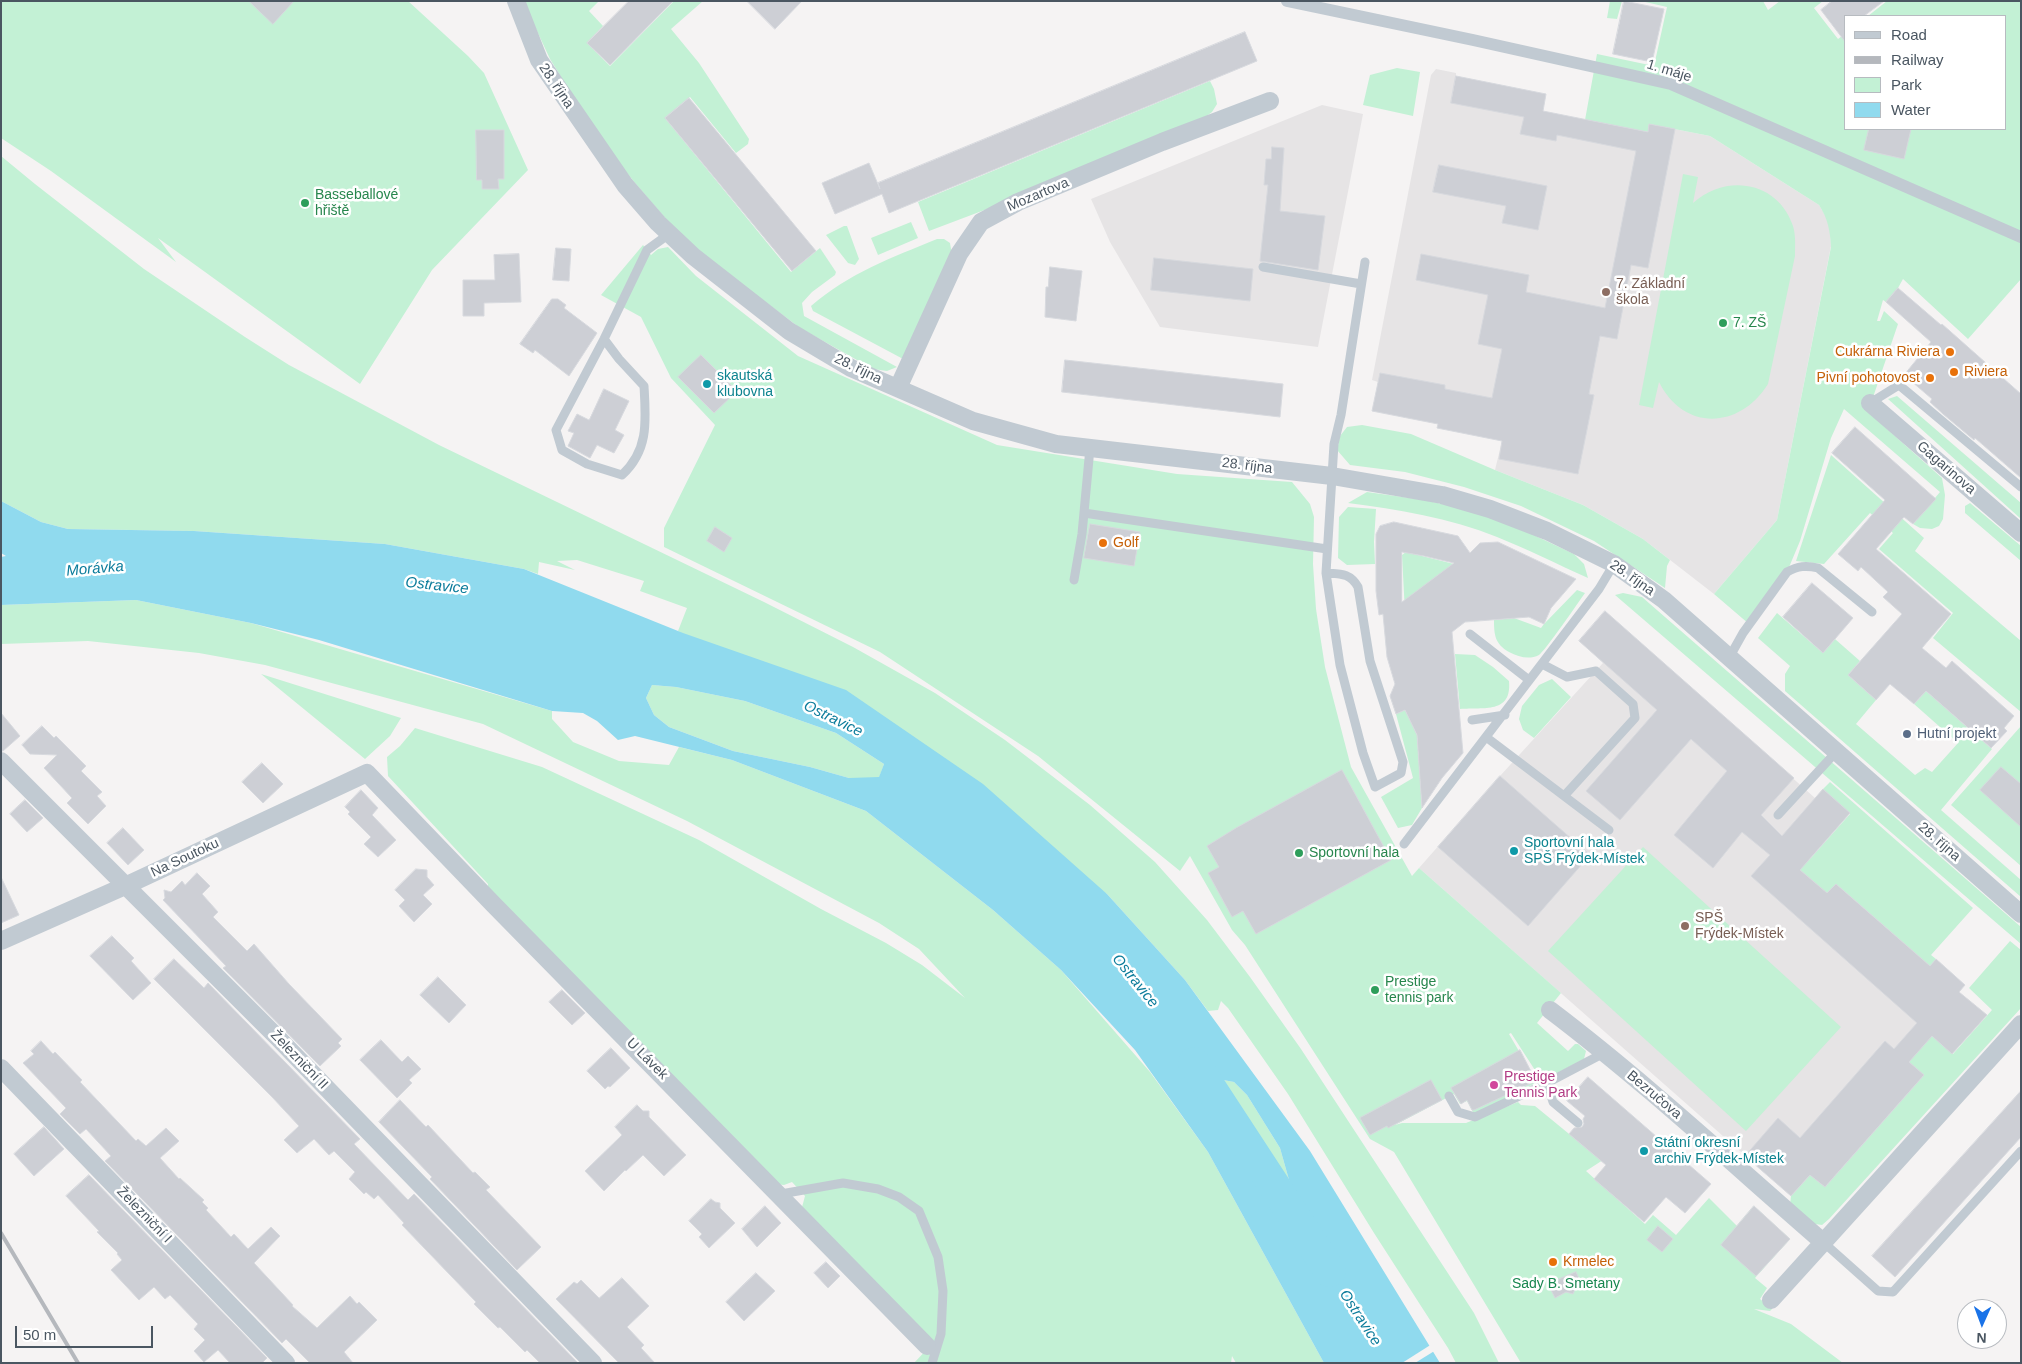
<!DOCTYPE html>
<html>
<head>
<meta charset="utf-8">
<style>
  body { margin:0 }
  #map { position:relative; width:2022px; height:1364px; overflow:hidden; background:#f5f3f3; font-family:Arial,sans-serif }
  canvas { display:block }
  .frame { position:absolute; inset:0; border:2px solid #4a5661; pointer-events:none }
  .legend { position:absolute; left:1844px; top:15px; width:162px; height:115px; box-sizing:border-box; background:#fff; border:1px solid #b7bbc0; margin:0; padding:6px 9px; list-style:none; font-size:15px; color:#4a5661 }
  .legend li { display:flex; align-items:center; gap:10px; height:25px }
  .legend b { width:25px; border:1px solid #b7bbc0 }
  .north { position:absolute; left:1957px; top:1299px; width:50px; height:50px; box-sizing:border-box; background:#fff; border:1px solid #b7bbc0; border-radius:50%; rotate:182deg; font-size:14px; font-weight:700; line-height:20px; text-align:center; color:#4a5661 }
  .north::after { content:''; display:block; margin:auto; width:18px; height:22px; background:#1a73e8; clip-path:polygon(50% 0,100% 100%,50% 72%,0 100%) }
  .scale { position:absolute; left:15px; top:1326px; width:138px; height:22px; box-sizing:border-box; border:2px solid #4a5661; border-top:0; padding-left:6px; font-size:15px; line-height:18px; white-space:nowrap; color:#4a5661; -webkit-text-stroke:4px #fff; paint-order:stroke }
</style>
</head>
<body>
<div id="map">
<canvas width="2022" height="1364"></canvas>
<div class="frame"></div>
<ul class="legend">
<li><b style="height:6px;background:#c1cad2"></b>Road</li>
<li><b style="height:6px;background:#b5b8bd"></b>Railway</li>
<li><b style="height:14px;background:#c3f1d5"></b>Park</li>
<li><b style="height:14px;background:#90daee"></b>Water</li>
</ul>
<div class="north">N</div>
<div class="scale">50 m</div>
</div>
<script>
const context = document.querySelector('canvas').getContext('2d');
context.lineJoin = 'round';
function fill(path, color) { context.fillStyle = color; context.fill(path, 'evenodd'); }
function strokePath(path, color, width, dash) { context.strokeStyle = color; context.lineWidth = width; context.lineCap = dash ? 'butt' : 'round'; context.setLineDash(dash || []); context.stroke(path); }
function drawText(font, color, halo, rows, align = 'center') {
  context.font = font + ' Arial,sans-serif'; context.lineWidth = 5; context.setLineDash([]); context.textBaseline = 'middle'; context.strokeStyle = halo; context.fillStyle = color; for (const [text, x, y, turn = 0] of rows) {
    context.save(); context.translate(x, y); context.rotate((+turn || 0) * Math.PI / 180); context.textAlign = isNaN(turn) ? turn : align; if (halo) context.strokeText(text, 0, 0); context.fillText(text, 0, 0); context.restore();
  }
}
fill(new Path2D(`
  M1436 69 1456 73V76L1546 94 1543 111 1647 132 1649 124 1710 136 1819 205 1827 218 1830 229 1831 246 1777 520 1714 594 1643 539 1583 505 1495 470 1502 441 1437 428 1438 424 1372 411 1378 382 1372 380 1431 75Z
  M1322 105 1363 114 1318 347 1160 327 1110 242 1091 199Z
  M1605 611 1815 798 1823 789 1850 813 1808 861 1828 893 1836 884 1930 965 1936 959 1965 985 1959 992 1987 1015 1952 1054 1932 1037 1924 1075 1825 1187 1809 1175 1791 1196 1419 868 1500 776 1603 663 1579 641Z`), '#e6e4e5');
fill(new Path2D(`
  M1 1H408L468 56 484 73 528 170 432 270 360 384 158 238 176 262 51 171 1 138Z
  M523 1H599L589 11 603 26 587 43 610 66 674 1H703L671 29 699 63 749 139 748 144 736 153 690 97 665 118 791 272 820 248 836 272 835 275 812 292 802 303 804 316 897 367 887 371 873 369 800 328 703 255 666 219 635 183 597 135 550 59Z
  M1610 1H1622L1617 19 1607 18Z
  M1641 1H1763L1768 10 1780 1H1823L1814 8 1838 39 1846 33V129H2006V16H1868L1887 1H2021V279L1968 339 1903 279 1898 288 1886 302 1883 300 1877 321H1880L1884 311 1898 324 1868 412 1942 478 1945 495 1943 519 1939 526 1932 529 1920 528 1913 524 1940 492 1844 409 1831 438 1800 541 1787 572 1749 624 1714 594 1777 520 1831 247C1830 230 1828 219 1819 205L1710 136 1649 124 1648 132 1585 120 1597 54 1654 66 1667 7Z
  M1397 68 1420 72 1413 116 1363 105 1370 75Z
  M1210 81 1214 89 1217 104 1212 112 1204 118 1011 200 929 231 918 202Z
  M1 156 35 184 144 269 245 337 289 365 439 445 764 602 853 647 935 693 1005 740 1090 805 1155 862 1207 920 1250 977 1301 1049 1474 1313 1499 1363H1456L1448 1348 1374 1233 1288 1094 1228 1008 1221 1001 1218 1010 1208 1011 1185 980 1107 894 678 631 687 608 640 591 644 581 577 560 557 561 575 570 539 562 538 574 524 569 385 544 194 531 68 529 41 522 1 501Z
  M1683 174 1698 177 1693 203C1726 173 1778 181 1793 226 1796 236 1795 246 1795 256L1768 384C1740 429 1684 432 1659 382L1653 408 1639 405Z
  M911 222 918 238 878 255 871 238Z
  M844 226H847L859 259 855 265 848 263 826 235Z
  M937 239H944L950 243 952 255 905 360 813 311 811 306C849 273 891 258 937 239Z
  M643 245 651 255 658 249 668 247 696 276 798 356 997 445 1177 474 1292 482 1310 504 1314 517 1313 564 1316 609 1325 667 1351 767 1412 876 1419 868 1561 993 1537 1023 1568 1051 1575 1044H1578L1586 1051 1584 1059 1542 1081 1511 1033 1509 1034 1537 1082 1475 1116 1467 1101 1460 1104 1454 1094 1395 1125 1402 1123H1466L1518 1102 1521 1105 1535 1106 1596 1156 1603 1160 1586 1171 1645 1224 1653 1215 1676 1235 1709 1198 1737 1226 1754 1206 1790 1239 1755 1278 1767 1288 1760 1299 1772 1309 1770 1311 1754 1309 1791 1324 1843 1363H1521L1394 1152 1370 1139 1245 945 1232 930 1190 856 1180 871 1038 756 880 652 664 547V528L715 425 671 378 641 317 601 295Z
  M1897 396 2021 503V519L1888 399Z
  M1362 425 1411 434 1495 470 1583 505 1643 539 1670 560 1667 566 1665 588 1594 541 1521 506 1464 487 1405 472 1350 465 1337 450 1340 436 1347 427Z
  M1831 455 1924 538 1915 551 2021 641V712L1933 638 1953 613 1879 549 1893 533 1870 513 1824 564 1796 561Z
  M1367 492 1424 500 1469 510 1523 530 1574 554 1584 564 1588 578C1557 564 1527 549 1497 537 1450 518 1397 509 1348 503Z
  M1970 503 2021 546V561L1965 513V506Z
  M1348 507 1376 509 1374 542 1375 564 1347 565 1338 558 1339 517Z
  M1406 552 1454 564 1405 613 1402 555Z
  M1577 590 1585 593C1578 603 1545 651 1539 655 1529 660 1519 657 1509 652 1495 644 1494 635 1494 620L1514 618 1541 628 1544 624Z
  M1623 593 1642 597 2021 927V944L1615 595Z
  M136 600 251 623 552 711V719L573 742 619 761 669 765 679 747 732 760 866 811 993 910 1061 970 1150 1072 1208 1152 1324 1363H1236L1232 1356 1231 1363H914L932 1344 801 1211 805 1196 792 1182 784 1185 775 1184 488 894V884L388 776 387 757 400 746 415 728 542 767 699 840 821 909 886 943 922 965 965 998 919 949 879 923 687 821 483 724 265 665 199 653 88 641 1 644V605Z
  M1777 613 1823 653 1835 639 1860 661 1848 675 1876 700 1856 724 1915 775 1925 768 1932 772 1958 743 1914 704 1926 691 1992 749 1941 810 2021 880V897L1785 691V674L1790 666 1758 638Z
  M1455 654 1475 655 1493 667 1509 681C1512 714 1484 707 1460 709Z
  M261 674 401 718 390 736 365 759Z
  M1552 679 1571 697 1534 738 1523 730 1519 719 1522 706 1539 685Z
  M652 685 676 687 745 701 836 733 884 764 879 778H849L810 767 733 751 669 727 654 715 646 698Z
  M1405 710 1417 735 1422 808 1412 825 1398 828 1381 797 1413 778 1396 714Z
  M2021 726V866L1951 805Z
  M1830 782 1973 908 1931 955 1936 959 1930 966 1836 884 1827 893 1798 868 1809 860 1850 814 1823 789Z
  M1643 847 1841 1027 1746 1131 1548 951Z
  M2010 941 2021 950V1008L1829 1219 1822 1225 1815 1224 1790 1205 1791 1196 1810 1175 1825 1187 1924 1075 1909 1062 1932 1036 1953 1054 1992 1010 1969 988Z
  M1223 1080 1234 1082 1247 1095 1280 1148 1293 1194 1310 1213 1313 1225 1310 1234 1302 1233 1292 1218 1271 1160 1224 1118 1219 1103V1085Z`), '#c3f1d5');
fill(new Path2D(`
  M1 501 41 522 68 529 194 531 385 544 524 569 683 633 846 690 983 784 1107 894 1185 980 1310 1151 1440 1363H1324L1208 1152 1135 1050 1061 970 993 910 866 811 732 760 635 736 618 740 597 721 583 713 552 711 319 640 251 623 136 600 1 605V557L6 556 1 553ZM652 685 676 687 745 701 836 733 884 764 879 777 849 778 810 767 733 751 669 727 654 715 646 698ZM1223 1080 1234 1082 1247 1095 1280 1148 1293 1194 1310 1213 1313 1225 1310 1234 1302 1233 1292 1218 1271 1160 1224 1118 1219 1103V1085Z`), '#90daee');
fill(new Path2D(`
  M1432 1344 1436 1350 1415 1363H1402Z`), '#f5f3f3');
strokePath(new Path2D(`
  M1194 1063 1330 1271`), '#90daee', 32);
const building = new Path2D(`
  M249 1H294L273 24Z
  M629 1H673L610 65 587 43Z
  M747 1H802L775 29Z
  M1624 1 1664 9 1652 62 1613 54Z
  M1832 1H1884L1864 16H1846V43L1821 10Z
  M1245 32 1257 61 889 213 882 194 835 214 822 183 869 163 880 189 878 183Z
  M1456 76 1546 94 1543 111 1648 132 1649 124 1675 129 1648 268 1631 265 1617 339 1600 336 1589 394 1594 395 1578 474 1499 459 1502 441 1437 428 1438 424 1372 411 1380 373 1445 385V389L1492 398 1502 349 1478 344 1488 295 1416 280 1421 254 1529 275 1526 292 1605 308 1636 151 1557 135 1556 141 1520 134 1524 117 1451 103Z
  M689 98 816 251 792 271 665 118Z
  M1869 129H1911L1904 159 1864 150Z
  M476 130H504V179H498L499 189H482V180H477Z
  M1272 147 1284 148 1280 211 1325 216 1318 270 1260 261 1268 185H1264L1266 159H1271Z
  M1439 165 1547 186 1538 230 1502 223 1506 206 1433 192Z
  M556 248 571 249 569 281 553 280Z
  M519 254 521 302 484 303V316H463V280H495L494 255Z
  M1154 258 1253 269 1250 301 1151 290Z
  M1050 267 1082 271 1076 321 1045 317 1046 287H1048Z
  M1898 288 1941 325 1942 324 2021 394V478L1975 438 1974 440 1943 414 1930 402 1932 399 1904 375 1931 342 1886 302Z
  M552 299H558L566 305 564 308 597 333 569 376 535 350 533 353 520 344Z
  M701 355 737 391 714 413 678 377Z
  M1065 360 1283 384 1280 417 1062 392Z
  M604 389 629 401 615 430 624 435 614 453 597 445 590 458 568 446 574 433 568 431 577 414 589 420Z
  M1855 427 1936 499 1913 524 1904 517 1876 549 1951 614 1922 648 1946 668 1952 661 2014 716 2004 728 2007 731 1991 748 1926 691 1914 704 1890 684 1876 700 1848 675 1902 614 1883 597 1888 592 1861 567 1858 571 1838 554 1885 500 1832 453Z
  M1394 522 1458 536 1470 553 1480 543 1498 542 1576 579 1551 608 1544 624 1529 617 1465 622 1452 632 1463 753 1442 778 1422 808 1417 735 1405 710 1396 714 1390 696 1395 684 1387 657 1383 614 1379 615 1376 591V534L1380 526ZM1402 552 1424 556 1454 563 1402 602Z
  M1090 524 1140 532 1134 566 1084 558Z
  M715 527 732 538 724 552 707 541Z
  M1812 583 1853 618 1823 653 1783 617Z
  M1605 611 1794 778 1761 815 1782 836 1823 789 1850 813 1800 870 1827 893 1836 884 1930 966 1936 959 1965 985 1959 992 1987 1015 1952 1054 1932 1036 1909 1062 1924 1075 1825 1187 1810 1175 1791 1196 1745 1156 1778 1118 1800 1138 1885 1041 1894 1049 1917 1023 1751 876 1770 855 1742 832 1713 868 1674 835 1727 771 1691 739 1620 820 1586 791 1657 710 1579 641Z
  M1 713 20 736 3 751H1Z
  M42 726 54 738 56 736 86 766 81 771 102 792 97 796 106 806 88 824 67 803 72 798 44 768 57 755 30 754 22 745Z
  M262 763 283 784 263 803 242 782Z
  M2001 767 2021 784V827L1980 790Z
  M1342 770 1391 860 1256 934 1243 911 1232 917 1208 873 1219 867 1207 846 1236 828Z
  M1500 776 1590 855 1528 926 1438 847Z
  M361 790 378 808 372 815 396 840 378 857 364 844 371 837 348 814 350 812 345 807Z
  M25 800 43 818 27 832 10 814Z
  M123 828 144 850 128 865 107 843Z
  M416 869 427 870V877L434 885 423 895 432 904 414 922 399 906 405 900 395 890Z
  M197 873 210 886 202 894 218 912 213 917 247 951 254 944 289 984 342 1039 338 1043 341 1046 320 1066 223 968 226 966 163 900 165 898 164 890 171 892 182 881 185 885Z
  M1 877 19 915 1 923Z
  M112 936 134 958 131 961 151 983 133 1000 90 956Z
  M174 959 204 988 208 983 360 1139 354 1144 408 1200 414 1194 578 1363H540L527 1350 525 1352 500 1327 498 1328 474 1304 476 1302 402 1225 404 1223 378 1195 374 1199 366 1192 364 1194 349 1179 355 1172 334 1151 329 1155 314 1139 297 1153 284 1140 299 1126 272 1097 154 979Z
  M438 977 466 1005 449 1023 420 995Z
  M562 990 585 1013 572 1025 549 1002Z
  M381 1040 402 1062 408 1056 421 1069 409 1080 412 1083 397 1098 360 1060Z
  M41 1041 53 1054 55 1052 82 1080 80 1082 136 1141 138 1139 146 1146 166 1128 179 1141 160 1158 179 1179 180 1178 204 1200 202 1202 208 1208 206 1210 231 1237 234 1234 248 1249 271 1227 280 1236 254 1263 293 1305 292 1306 317 1328 350 1296 357 1304 359 1302 377 1320 344 1352 353 1363H310L286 1339 282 1343 105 1161 111 1156 86 1129 80 1134 60 1114 66 1108 23 1063 34 1054 31 1051Z
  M611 1048 630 1068 610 1087 608 1086 605 1089 587 1071Z
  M1520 1050 1536 1081 1474 1110H1472L1467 1100 1461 1104 1451 1088Z
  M1588 1077 1711 1184 1685 1213 1666 1197 1644 1222 1594 1179 1606 1165 1569 1134 1574 1128 1582 1127 1584 1124 1583 1119 1585 1116 1567 1101Z
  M1431 1080 1442 1100 1388 1128 1387 1126 1370 1135 1360 1118Z
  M2021 1091V1137L1895 1277 1872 1256Z
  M400 1100 426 1127 428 1125 473 1173 475 1172 490 1187 486 1190 541 1247 517 1270 430 1179 432 1177 379 1122Z
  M637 1105 643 1111H649V1117L686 1155 664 1176 643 1155 626 1171 625 1170 604 1191 585 1171 622 1135 615 1127Z
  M44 1127 64 1149 34 1176 14 1154Z
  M89 1175 267 1358 262 1363H230L218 1350 204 1362 194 1351 205 1340 194 1329 198 1324 170 1295 165 1299 154 1287 139 1300 111 1270 122 1260 117 1254 118 1253 97 1232 99 1231 66 1196Z
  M711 1199 715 1202 720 1203V1208L735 1223 709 1248 699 1237 702 1234 689 1221Z
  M765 1206 781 1223 757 1247 742 1229Z
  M1754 1206 1790 1239 1756 1276 1721 1245Z
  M1658 1226 1673 1239 1662 1252 1647 1240Z
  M826 1262 840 1276 828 1288 814 1273Z
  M1576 1272 1582 1285 1576 1287 1573 1294 1566 1292 1555 1298 1548 1284Z
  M756 1273 775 1291 744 1321 726 1302Z
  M622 1278 649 1306 627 1327 644 1345 641 1348 655 1363H619L556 1299 574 1282 577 1284 581 1280 599 1298Z`);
fill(building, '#cdcfd5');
strokePath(building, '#d7d9de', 1);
strokePath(new Path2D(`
  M1263 267 1361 284
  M604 339 619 359 644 386C646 421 649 450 622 475L587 464 562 450 556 430 604 339 647 250 669 234
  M1870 403 1899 385 2021 487
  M1084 513 1327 549
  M1326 573C1341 574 1350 573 1358 587L1370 661 1403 762 1401 773 1375 787 1363 753 1340 665 1326 573 1334 444 1341 415 1365 262
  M1074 580 1082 534 1090 448
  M1470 634 1529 680
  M1729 658 1743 633 1787 572C1798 566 1806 565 1818 568L1872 612
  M1542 664 1567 677 1596 671 1633 704 1635 718 1565 795
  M1472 720 1505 715
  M1486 737 1609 830
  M1778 815 1837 751
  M1404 844 1599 589 1614 564
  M1547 1083 1553 1102 1578 1123
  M1449 1096 1458 1112 1475 1117 1547 1083 1604 1053
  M781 1194 843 1183 878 1189 899 1197 919 1211 938 1257 943 1291 941 1334 932 1363
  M1823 1242 1878 1291 1893 1292 2021 1151`), '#c1cad2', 9);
strokePath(new Path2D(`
  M1287 1 1473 40 1671 84 2021 237`), '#c1cad2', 12);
strokePath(new Path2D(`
  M516 1 539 60 625 185 658 223 693 256 789 331 851 368 973 421 1056 444 1332 476 1442 495 1490 509 1547 531 1614 564 1664 600 2021 914
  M898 388 959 254 981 222 1018 202 1162 142 1270 101
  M1870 403 2021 533
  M1 761 278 1038 593 1363
  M1 941 125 886 367 773 493 904 927 1346
  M1550 1010C1645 1082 1733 1164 1823 1242
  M1 1068 286 1363
  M1771 1300 2021 1024`), '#c1cad2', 18);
strokePath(new Path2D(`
  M1 1233 78 1363`), '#b5b8bd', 4);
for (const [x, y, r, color] of [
  [305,203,5,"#2e9e5b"],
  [1606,292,5,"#8d6e63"],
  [1723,323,5,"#2e9e5b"],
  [1950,352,5,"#e8710a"],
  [1954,372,5,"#e8710a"],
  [1930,378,5,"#e8710a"],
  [707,384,5,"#0f9aa8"],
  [1103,543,5,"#e8710a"],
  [1907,734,5,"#5c6f8a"],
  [1514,851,5,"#0f9aa8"],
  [1299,853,5,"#2e9e5b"],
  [1685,926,5,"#8d6e63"],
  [1375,990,5,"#2e9e5b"],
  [1494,1085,5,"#d1479c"],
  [1644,1151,5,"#0f9aa8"],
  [1553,1262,5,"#e8710a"]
]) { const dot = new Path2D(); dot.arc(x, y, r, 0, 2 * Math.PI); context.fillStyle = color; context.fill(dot); strokePath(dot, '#fff', 2); }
drawText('14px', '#4a5661', '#fff', [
  ["1. máje",1669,71,17],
  ["28. října",556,86,56],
  ["Mozartova",1038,195,-23],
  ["28. října",858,369,26],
  ["28. října",1247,466,7],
  ["Gagarinova",1946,468,41],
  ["28. října",1632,578,35],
  ["28. října",1939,842,41],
  ["Na Soutoku",185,858,-25],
  ["U Lávek",647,1059,45],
  ["Železniční II",299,1060,46],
  ["Bezručova",1654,1095,40],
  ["Železniční I",144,1215,46]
]);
drawText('14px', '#27864d', '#fff', [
  ["Basseballové",315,195],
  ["hřiště",315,211],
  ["7. ZŠ",1733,323],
  ["Sportovní hala",1309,853],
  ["Prestige",1385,982],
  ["tennis park",1385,998]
], 'left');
drawText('14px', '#785e54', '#fff', [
  ["7. Základní",1616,284],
  ["škola",1616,300],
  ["SPŠ",1695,918],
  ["Frýdek-Místek",1695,934]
], 'left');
drawText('14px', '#c56008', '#fff', [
  ["Cukrárna Riviera",1940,352,"right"],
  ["Riviera",1964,372],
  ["Pivní pohotovost",1920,378,"right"],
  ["Golf",1113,543],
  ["Krmelec",1563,1262]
], 'left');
drawText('14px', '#0d838f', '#fff', [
  ["skautská",717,376],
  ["klubovna",717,392],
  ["Sportovní hala",1524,843],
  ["SPŠ Frýdek-Místek",1524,859],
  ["Státní okresní",1654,1143],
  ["archiv Frýdek-Místek",1654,1159]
], 'left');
drawText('14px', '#4e5e75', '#fff', [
  ["Hutní projekt",1917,734]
], 'left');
drawText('14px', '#b23c85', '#fff', [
  ["Prestige",1504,1077],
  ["Tennis Park",1504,1093]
], 'left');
drawText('14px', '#17864f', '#fff', [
  ["Sady B. Smetany",1566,1284]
]);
drawText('italic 15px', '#0c7c9b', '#fff', [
  ["Morávka",95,569,-5],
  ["Ostravice",437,586,6],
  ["Ostravice",833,719,26],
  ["Ostravice",1135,981,51],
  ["Ostravice",1360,1318,57]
]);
</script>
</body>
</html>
